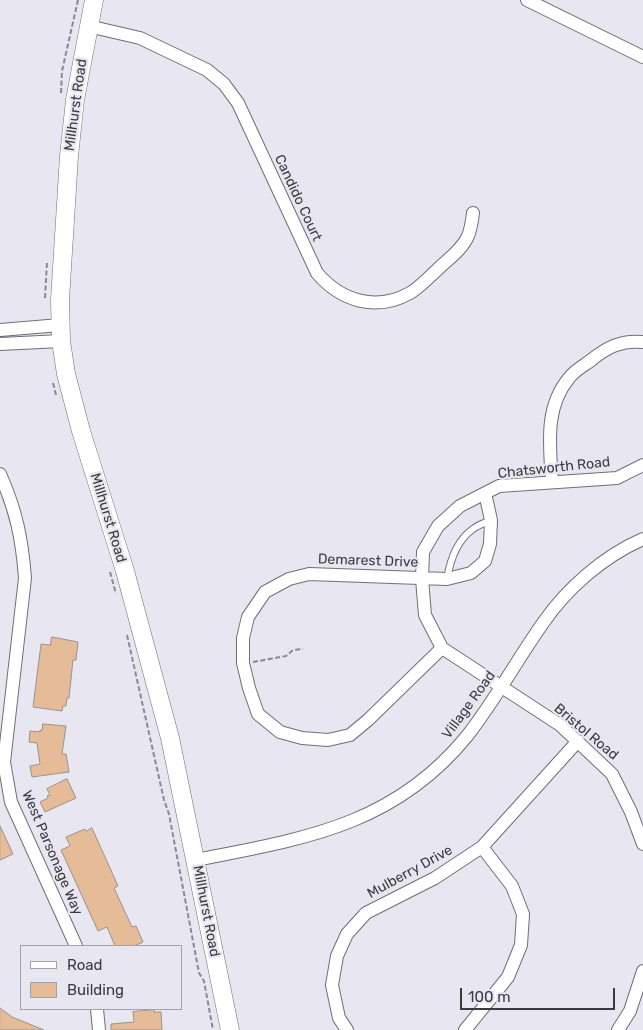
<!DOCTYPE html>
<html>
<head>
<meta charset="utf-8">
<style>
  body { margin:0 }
  #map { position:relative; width:643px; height:1030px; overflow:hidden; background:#e8e6f0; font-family:Rubik,sans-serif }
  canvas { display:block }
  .legend { position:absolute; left:20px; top:945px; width:162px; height:65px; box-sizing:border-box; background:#e8e6f0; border:1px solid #a3a1a9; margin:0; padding:6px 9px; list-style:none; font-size:15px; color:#3b3a3e }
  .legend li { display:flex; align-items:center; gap:10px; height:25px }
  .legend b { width:25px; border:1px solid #a3a1a9 }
  .scale { position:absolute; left:460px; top:988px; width:155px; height:22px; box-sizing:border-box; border:2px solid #3b3a3e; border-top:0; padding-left:6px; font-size:15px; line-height:18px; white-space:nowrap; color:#3b3a3e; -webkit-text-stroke:4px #e8e6f0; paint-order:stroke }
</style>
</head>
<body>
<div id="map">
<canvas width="643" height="1030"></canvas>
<ul class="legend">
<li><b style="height:6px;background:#fff"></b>Road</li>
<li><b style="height:14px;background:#e5bc97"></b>Building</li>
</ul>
<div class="scale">100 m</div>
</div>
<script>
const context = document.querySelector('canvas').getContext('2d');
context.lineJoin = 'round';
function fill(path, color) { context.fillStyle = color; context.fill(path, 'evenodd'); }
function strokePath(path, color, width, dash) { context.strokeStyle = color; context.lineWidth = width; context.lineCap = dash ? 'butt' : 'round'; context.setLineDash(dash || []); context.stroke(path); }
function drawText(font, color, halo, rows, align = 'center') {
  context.font = font + ' Rubik,sans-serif'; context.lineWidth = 4.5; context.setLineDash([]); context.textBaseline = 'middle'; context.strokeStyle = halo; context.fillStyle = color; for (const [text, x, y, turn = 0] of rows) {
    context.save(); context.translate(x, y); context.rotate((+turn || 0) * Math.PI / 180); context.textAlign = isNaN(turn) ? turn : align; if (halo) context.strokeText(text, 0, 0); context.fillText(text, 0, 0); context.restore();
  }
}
const building = new Path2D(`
  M52 637 78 642 76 660H73L69 698H67L66 706H63L62 711 33 707 41 644 50 645Z
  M43 724 66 726 62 754H66L69 772 32 777 30 766 40 764 37 743 29 742 30 731 40 732V730H42Z
  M67 779 76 798 45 812 40 802 48 798 47 796 50 795 47 789Z
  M0 826 13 854 0 860Z
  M92 828 118 886 114 888 132 927 136 926 143 942 134 946H115L107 927 98 931 61 850 70 846 66 837 85 829 86 831Z
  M0 1008 12 1017 44 1030H0Z
  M154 1010V1012H161L162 1030H111V1024L134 1022 133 1012Z`);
fill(building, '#e5bc97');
strokePath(building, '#9a928b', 1);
const lane = new Path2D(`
  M447 579C450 561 457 540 473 529 478 525 485 523 491 520`);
const street = new Path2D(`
  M527 0 643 57
  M88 26 140 38 207 70 224 84 238 103 317 273C341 301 376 312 410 293 420 287 428 278 437 270 447 260 462 250 468 236 471 229 472 221 473 213
  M0 330 60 325
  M0 344 61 341
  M643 465 617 478 499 486 460 506 438 526 423 552 422 579 425 615 442 648 560 725 612 774 631 812 643 844
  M0 474C16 510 22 538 25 578L4 762 11 802 76 946
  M552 482C550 446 544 408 569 378 574 371 583 366 590 361 607 347 621 340 643 342
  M442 648 368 720 350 735 328 740 302 738 280 732 258 714 249 688 243 663V638L248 617 265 592 289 579 309 574 447 579 471 573 485 561 490 544 491 520 485 493
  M196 860C302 839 394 826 467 736 495 700 517 660 543 623 567 588 604 556 643 539
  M97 1009 99 1030
  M347 1030 339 1018 332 985 337 956 347 934 366 913 435 878 482 847 578 741
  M465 1030 508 977 521 945 523 914 512 886 482 847
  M618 1030 630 1011 643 971`);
const secondary = new Path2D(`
  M94 0 75 100 69 156 60 300 61 341 66 374 81 431 125 571 170 738 230 1030`);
strokePath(lane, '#706e77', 8);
strokePath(street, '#706e77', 14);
strokePath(secondary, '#706e77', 19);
strokePath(new Path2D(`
  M61 93 62 71 78 0
  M45 298 47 262
  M53 383 56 395
  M110 572 116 594
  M127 635 164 800 169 814 199 973 204 981 213 1030
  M253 662 286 656 293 650 303 649`), '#8b8990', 2, [5, 2.5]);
strokePath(lane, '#fff', 6);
strokePath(street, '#fff', 12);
strokePath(secondary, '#fff', 18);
drawText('14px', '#3b3a3e', '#e8e6f0', [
  ["Millhurst Road",76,105,-82],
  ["Candido Court",298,198,65],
  ["Chatsworth Road",554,468,-6],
  ["Millhurst Road",108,518,73],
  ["Demarest Drive",368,561,2],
  ["Village Road",469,705,-54],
  ["Bristol Road",586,732,40],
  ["West Parsonage Way",52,853,67],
  ["Mulberry Drive",410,872,-29],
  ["Millhurst Road",206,911,79]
]);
</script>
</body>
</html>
